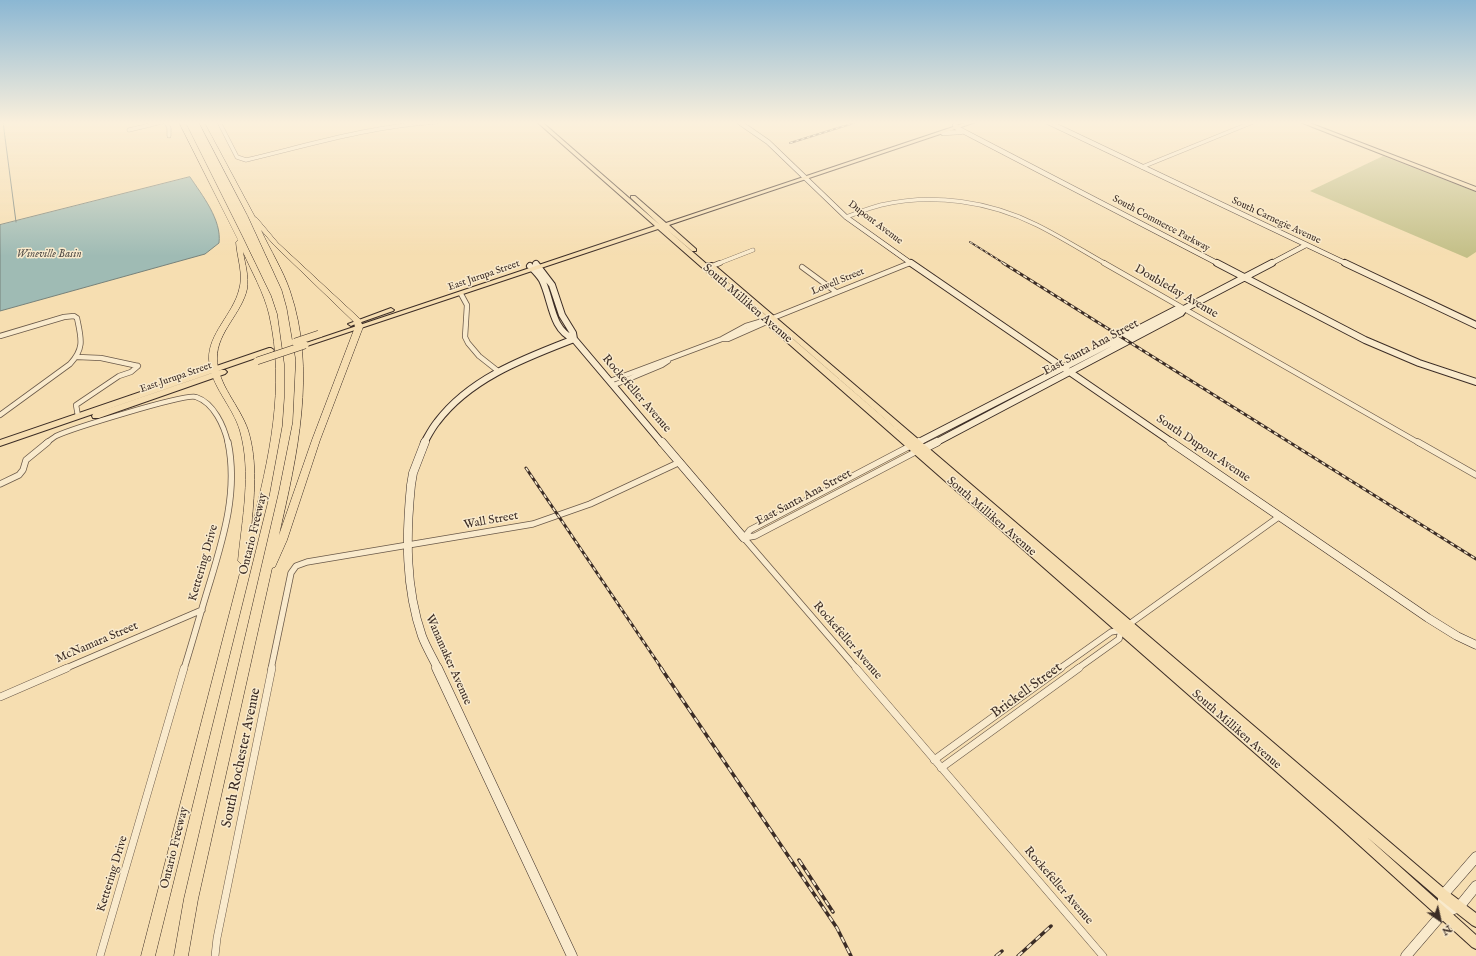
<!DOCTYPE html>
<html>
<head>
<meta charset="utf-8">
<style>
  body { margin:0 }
  #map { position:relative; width:1476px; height:956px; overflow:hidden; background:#f6deb1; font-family:"IM FELL English",serif }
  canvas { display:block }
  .north { position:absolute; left:1420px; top:900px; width:40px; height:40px; -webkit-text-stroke:3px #f9eacc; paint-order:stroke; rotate:146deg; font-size:11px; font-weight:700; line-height:16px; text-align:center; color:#3c2d26 }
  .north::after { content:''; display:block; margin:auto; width:14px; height:18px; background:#3c2d26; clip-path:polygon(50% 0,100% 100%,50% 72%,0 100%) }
</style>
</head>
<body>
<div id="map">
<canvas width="1476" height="956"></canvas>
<div class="north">N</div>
</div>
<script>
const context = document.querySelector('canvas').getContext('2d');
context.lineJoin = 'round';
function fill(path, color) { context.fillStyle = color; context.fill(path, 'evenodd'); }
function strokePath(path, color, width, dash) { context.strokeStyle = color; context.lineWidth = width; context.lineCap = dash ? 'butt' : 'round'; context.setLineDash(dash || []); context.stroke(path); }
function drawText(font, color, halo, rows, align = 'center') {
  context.font = font + ' "IM FELL English",serif'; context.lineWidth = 3; context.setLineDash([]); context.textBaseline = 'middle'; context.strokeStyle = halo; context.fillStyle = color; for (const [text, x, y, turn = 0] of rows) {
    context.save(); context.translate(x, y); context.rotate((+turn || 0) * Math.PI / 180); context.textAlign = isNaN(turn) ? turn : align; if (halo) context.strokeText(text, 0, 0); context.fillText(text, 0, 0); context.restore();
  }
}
fill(new Path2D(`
  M1383 156 1476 192V252L1467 258 1310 191Z`), '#c3bf87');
const water = new Path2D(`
  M190 177C202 195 222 220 219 243L205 254 0 311V225Z`);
fill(water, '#9fbbb4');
strokePath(water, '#77827b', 1);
strokePath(new Path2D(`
  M3 122 16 222`), '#77827b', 1);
const streetFar3 = new Path2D(`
  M166 122 169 128V136
  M219 122 237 157 246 160C309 145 371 126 436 122
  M129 130 162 122
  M1142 167 1253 122
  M846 217C857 213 869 208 881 205 933 193 989 201 1037 225 1061 237 1083 251 1106 264
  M717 264 753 250
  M908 264 910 263`);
const streetFar2 = new Path2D(`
  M1104 263 1419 443
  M712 266 720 263
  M802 267 836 292
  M461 294 467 305 465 337 468 343 479 356 498 371
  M0 336 64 317 74 316 77 318C81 338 85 348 70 364L0 415
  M722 339H728L771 320
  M77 357 101 358 138 366
  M610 381 722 339 746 326 773 318 910 263
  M614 385 662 365 668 361
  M78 416 76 405 119 376 131 372 138 366
  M46 443C49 441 53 438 56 436 71 429 186 393 196 397 214 403 224 426 228 443`);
const streetFar1 = new Path2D(`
  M1418 442 1476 475
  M0 484 19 475 23 470 26 460 48 442
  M744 538 857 669
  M744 538 755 536 917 451
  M744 538 750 530 910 446
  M1128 625 1280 516
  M64 669 202 610
  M184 669C193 640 201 611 210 582 224 536 238 490 228 442
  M271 669 291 573 296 566 307 562 533 524 590 504 680 462
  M1059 669 1111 632 1122 630
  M1077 669 1119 639 1121 631`);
const street = new Path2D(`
  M856 668 1103 956
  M0 697 67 668
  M934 760 1061 668
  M941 768 1079 668
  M100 956 184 668
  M215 956 217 938 272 668`);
const secondaryFar3 = new Path2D(`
  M739 122 768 142 846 217 912 264
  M1048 122 1347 264
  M955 125 957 128 1219 264
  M943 133 961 132
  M1270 264 1306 245`);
const secondaryFar2 = new Path2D(`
  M911 263 1173 443
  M1217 263 1365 340 1419 363 1476 382
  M1345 263 1476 325
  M536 264 552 285 562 315 573 333 574 339
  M530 266C534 270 539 275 542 280 552 300 551 330 574 339L662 443
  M424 443C428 436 432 428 437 422 470 378 525 358 574 339
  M917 443 1177 309H1184L1272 263
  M935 443 1181 313 1184 309`);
const secondaryFar1 = new Path2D(`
  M425 442 413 473 411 485C406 535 405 587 422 636 426 647 433 658 438 669
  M662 442 744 538
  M1171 442 1428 618 1457 636 1476 645
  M913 445 919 442
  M919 451 937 442`);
const secondary = new Path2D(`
  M437 668 572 956
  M1443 913V895L1476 857
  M1406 956 1443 913 1459 907 1476 886`);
const primary = new Path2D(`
  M537 122H542L660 225 631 198V196H635L666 223 968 122H976L669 225 696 249V251H692L664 227 922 451 707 264 708 263H712L1447 891 1476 913V927L1472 925 1439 899 1367 837 1476 935V949L1472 947 1337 825 658 229 307 346H303V344L655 226Z
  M1300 122H1307L1476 187V191Z
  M391 308 394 310 393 311 353 325 351 326 348 324Z
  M269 348H271L274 350 273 352 0 446V440Z
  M221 370H225L227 372 225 374 99 418H93L92 416 93 414Z`);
const highway = new Path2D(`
  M179 122H185L242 236 271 296 277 314 284 364V398L282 426 269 496 155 956H141L242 565 238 561C242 519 252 473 240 431 233 406 210 386 209 359 208 334 233 314 239 290 244 274 237 258 236 242L238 240ZM243 252C252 272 264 293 269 314 286 387 269 459 251 530 254 497 258 462 248 430 240 406 217 384 217 358 217 332 242 313 247 289 249 276 245 264 243 252Z
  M199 122H204L255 217 257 218 278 243 360 319 363 327 320 440 287 540 275 567 272 568 198 899 188 956H174L184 899 279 492 293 422 296 360 287 308 282 290 248 216ZM261 230 274 245 354 322 355 327 312 440 279 535C297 456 317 370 290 291 283 270 270 250 261 230Z`);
strokePath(streetFar3, '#6a5949', 4.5);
strokePath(streetFar2, '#6a5949', 6);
strokePath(streetFar1, '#6a5949', 7);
strokePath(street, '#6a5949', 8);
strokePath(secondaryFar3, '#3c2d26', 5.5);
strokePath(secondaryFar2, '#3c2d26', 8);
strokePath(secondaryFar1, '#3c2d26', 9);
strokePath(secondary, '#3c2d26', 11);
strokePath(primary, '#3c2d26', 2);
strokePath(highway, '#3c2d26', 1);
strokePath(streetFar3, '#f9eacc', 3.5);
strokePath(streetFar2, '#f9eacc', 4.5);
strokePath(streetFar1, '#f9eacc', 5.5);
strokePath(street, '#f9eacc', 7);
strokePath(secondaryFar3, '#f9eacc', 4.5);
strokePath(secondaryFar2, '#f9eacc', 6);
strokePath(secondaryFar1, '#f9eacc', 8);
strokePath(secondary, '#f9eacc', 10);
fill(primary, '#f6deb1');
fill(highway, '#f6deb1');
const railFar2 = new Path2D(`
  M790 143 857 122
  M970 242 1005 264`);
const railFar1 = new Path2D(`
  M1003 263 1476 559
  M526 468 662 669`);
const rail = new Path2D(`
  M661 668 837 928 851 956
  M799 860 833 912
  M996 956 1002 951
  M1018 956 1051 926`);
strokePath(railFar2, '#3c2d26', 2);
strokePath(railFar1, '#3c2d26', 3);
strokePath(rail, '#3c2d26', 3.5);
strokePath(railFar2, '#f9eacc', 1, [3]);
strokePath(railFar1, '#f9eacc', 1.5, [4]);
strokePath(rail, '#f9eacc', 2, [6]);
const primaryBridge = new Path2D(`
  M295 342 319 334
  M257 361 305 345`);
strokePath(primaryBridge, '#3c2d26', 8, []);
strokePath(primaryBridge, '#f6deb1', 7);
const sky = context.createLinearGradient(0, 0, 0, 256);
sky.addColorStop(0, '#8bb7d3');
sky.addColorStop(0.48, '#fbf0dc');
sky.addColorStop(1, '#fbf0dc00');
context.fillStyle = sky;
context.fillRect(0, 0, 1476, 256);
drawText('10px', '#3c2d26', '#f9eacc', [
  ["South Carnegie Avenue",1276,221,25],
  ["Dupont Avenue",875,223,37],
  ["South Commerce Parkway",1161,224,28],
  ["East Jurupa Street",484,276,-19],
  ["Lowell Street",838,282,-22],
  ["East Jurupa Street",176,378,-19]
]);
drawText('italic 11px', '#55504a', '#f9eacc', [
  ["Wineville Basin",49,255]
]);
drawText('12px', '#3c2d26', '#f9eacc', [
  ["Doubleday Avenue",1176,292,30],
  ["South Milliken Avenue",747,304,41],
  ["East Santa Ana Street",1091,348,-28],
  ["Rockefeller Avenue",636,394,49],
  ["South Dupont Avenue",1203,449,34],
  ["East Santa Ana Street",804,498,-28],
  ["South Milliken Avenue",991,517,41],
  ["Wall Street",491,521,-10],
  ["Ontario Freeway",254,534,-76],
  ["Kettering Drive",204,563,-74],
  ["Rockefeller Avenue",847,641,49],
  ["McNamara Street",97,643,-23],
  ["Wanamaker Avenue",448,660,66],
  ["South Milliken Avenue",1236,730,41],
  ["Ontario Freeway",175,848,-76],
  ["Kettering Drive",113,874,-73],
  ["Rockefeller Avenue",1058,886,49]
]);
drawText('14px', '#3c2d26', '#f9eacc', [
  ["Brickell Street",1027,691,-36],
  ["South Rochester Avenue",242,758,-78]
]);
</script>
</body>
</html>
